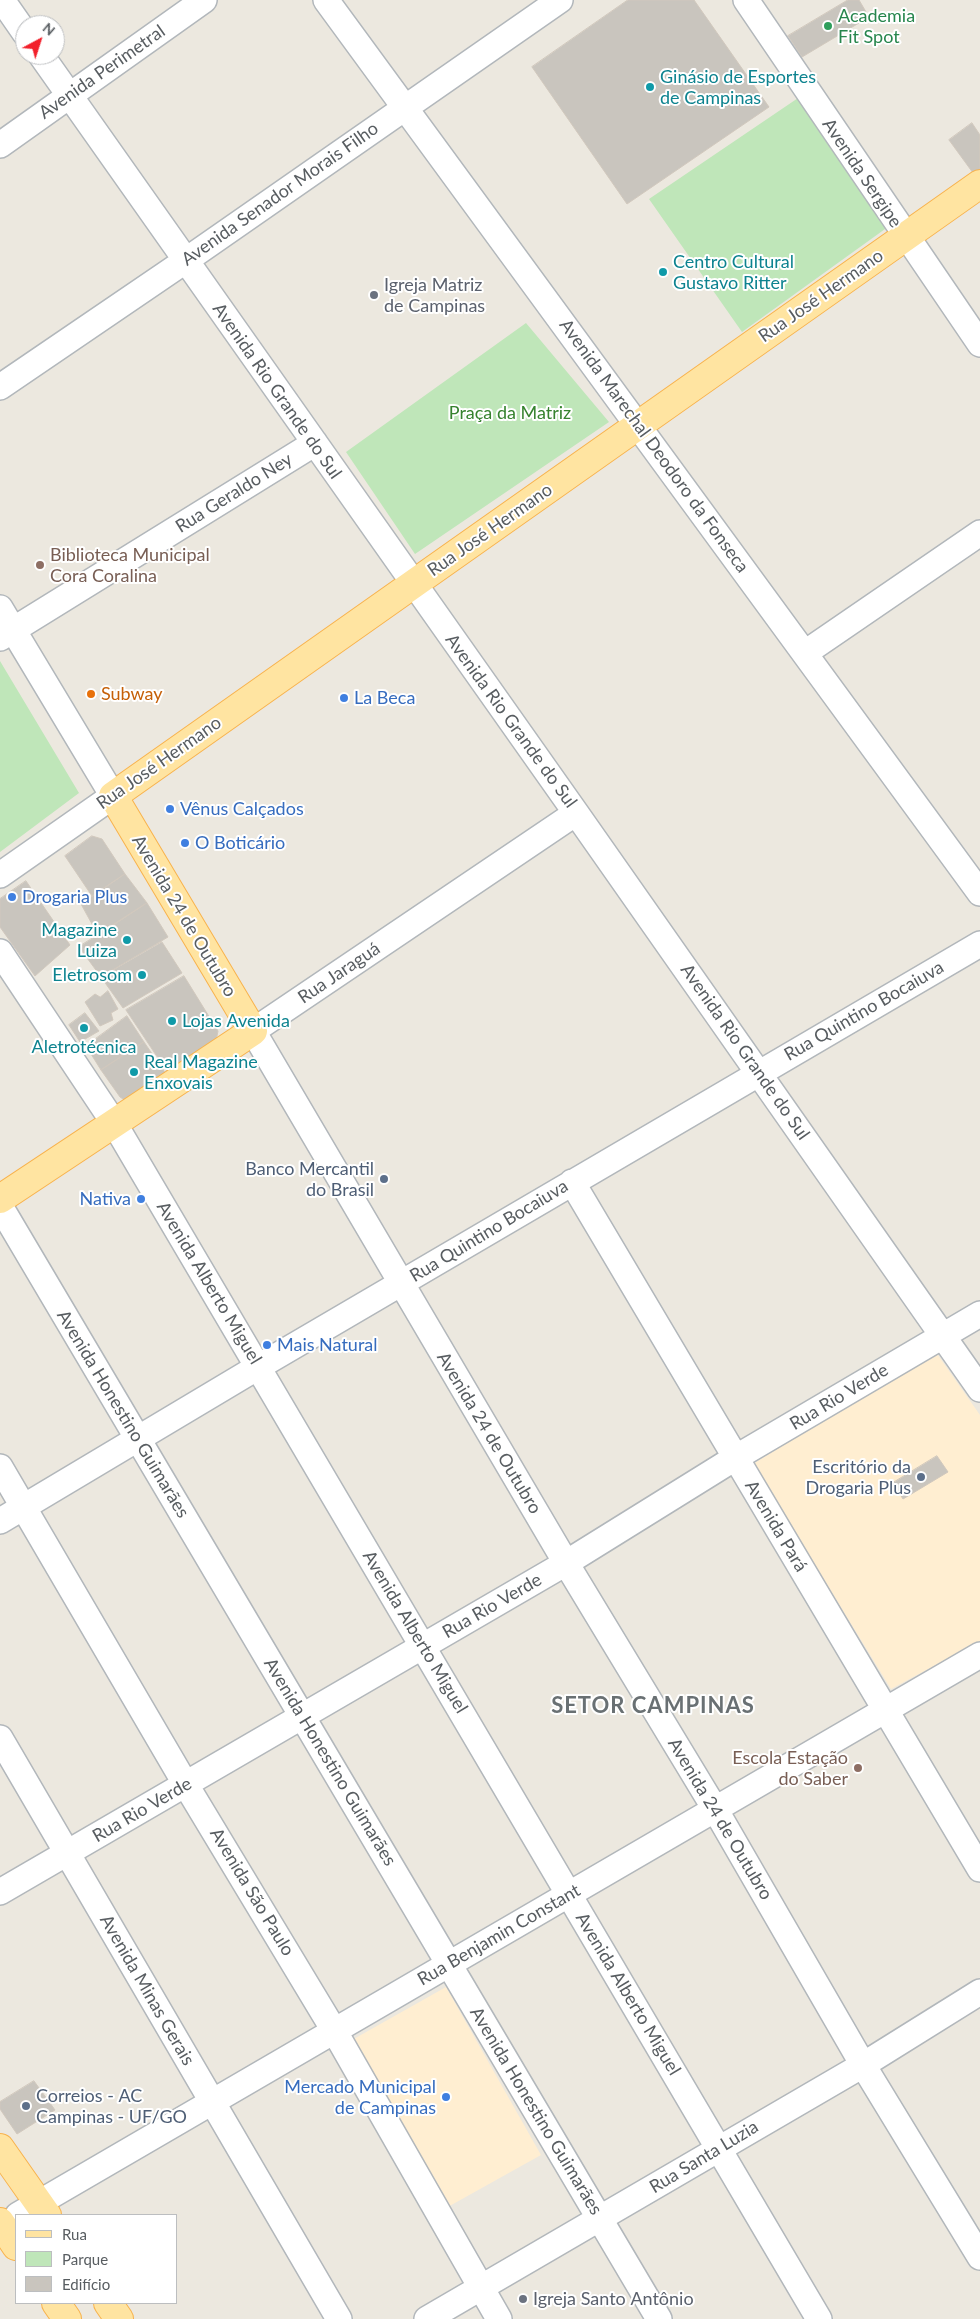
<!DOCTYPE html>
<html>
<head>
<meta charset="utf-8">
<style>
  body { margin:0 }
  #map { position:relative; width:980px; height:2319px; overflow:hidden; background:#ece8df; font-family:Lato,sans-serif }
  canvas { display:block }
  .legend { position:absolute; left:15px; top:2214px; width:162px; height:90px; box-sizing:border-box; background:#fff; border:1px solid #bcbec0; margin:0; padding:6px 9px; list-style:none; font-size:15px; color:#585d61 }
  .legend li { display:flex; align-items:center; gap:10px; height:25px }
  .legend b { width:25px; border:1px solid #bcbec0 }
  .north { position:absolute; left:15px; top:15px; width:50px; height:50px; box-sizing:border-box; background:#fff; border:1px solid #bcbec0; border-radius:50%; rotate:40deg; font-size:14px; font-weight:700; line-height:20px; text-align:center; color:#585d61 }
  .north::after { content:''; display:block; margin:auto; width:18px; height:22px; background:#f2202b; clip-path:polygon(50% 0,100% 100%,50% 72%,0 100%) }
</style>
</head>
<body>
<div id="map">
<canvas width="980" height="2319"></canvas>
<ul class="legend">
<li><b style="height:6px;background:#ffe4a1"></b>Rua</li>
<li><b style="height:14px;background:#bfe6b9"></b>Parque</li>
<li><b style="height:14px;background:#c9c5be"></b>Edifício</li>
</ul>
<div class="north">N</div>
</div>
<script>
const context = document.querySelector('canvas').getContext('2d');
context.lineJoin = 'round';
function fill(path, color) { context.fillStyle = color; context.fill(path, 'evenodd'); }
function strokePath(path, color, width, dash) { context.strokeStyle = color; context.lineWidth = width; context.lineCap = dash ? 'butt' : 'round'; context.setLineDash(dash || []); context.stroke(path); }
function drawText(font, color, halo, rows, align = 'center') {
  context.font = font + ' Lato,sans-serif'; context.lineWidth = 4; context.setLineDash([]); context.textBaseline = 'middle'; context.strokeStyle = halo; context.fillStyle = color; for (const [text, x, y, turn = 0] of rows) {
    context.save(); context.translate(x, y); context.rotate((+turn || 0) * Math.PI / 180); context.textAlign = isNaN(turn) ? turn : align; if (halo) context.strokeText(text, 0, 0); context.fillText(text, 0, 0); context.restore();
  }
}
fill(new Path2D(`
  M935 1351 980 1415V1641L891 1689 753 1464Z
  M446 1987 541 2155 446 2208 352 2040Z`), '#ffeed1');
fill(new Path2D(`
  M804 94 892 224 742 332 649 199Z
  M526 323 609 422 415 554 346 452Z
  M0 661 79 793 0 852Z`), '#bfe6b9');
const building = new Path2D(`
  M628 0H694L769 107 627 204 532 67Z
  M848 0H859L869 17 802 57 788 36Z
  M972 123 980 135V174L976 177 949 140Z
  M92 836 102 839 125 874 92 896 65 856Z
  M125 874 147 903 98 935 81 904Z
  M26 881 70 945 35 976 0 927V899Z
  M147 903 168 937 101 977 79 947Z
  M162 942 182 973 123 1008 101 977Z
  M184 976 218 1031 216 1041 168 1073 126 1010Z
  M108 991 118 1009 111 1013 113 1020 100 1026 85 1002 95 994 100 997Z
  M85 1013 99 1031 80 1042 69 1025Z
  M127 1016 144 1042 101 1070 86 1046Z
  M144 1042 166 1074 126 1101 120 1097 101 1070Z
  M937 1456 948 1472 903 1499 893 1483Z
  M34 2081 55 2110 17 2134 0 2109V2102Z`);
fill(building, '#c9c5be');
strokePath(building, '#d1c8bd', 1);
const minor = new Path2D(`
  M2 0 25 33
  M326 0 980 893
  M746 0 980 344
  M41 55 576 813 980 1389
  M0 145 204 0
  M0 387 185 261 560 0
  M0 608 113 796 0 875
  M0 638 315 443
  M805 653 980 533
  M576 813 253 1031 566 1563 715 1809 863 2065 980 2257
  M0 952 114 1123 819 2319
  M572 1182 980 1869
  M0 1206 659 2319
  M0 1467 186 1785 335 2032 499 2319
  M0 1521 258 1367 980 944
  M0 1738 339 2319
  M0 1892 566 1563 735 1458 980 1314
  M18 2215 980 1655
  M427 2319 863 2065 980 1992`);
const major = new Path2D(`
  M0 1199 253 1031 113 796 980 184
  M0 2148 47 2215
  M0 2222 16 2246
  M56 2303 67 2319
  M108 2303 119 2319`);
strokePath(minor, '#b2b7bb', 28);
strokePath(major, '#f8b24c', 30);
strokePath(minor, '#fff', 25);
strokePath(major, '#ffe4a1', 28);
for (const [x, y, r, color] of [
  [828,26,5,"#2e9e5b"],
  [650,87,5,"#0f9aa8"],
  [663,272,5,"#0f9aa8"],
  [374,295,5,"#6b7280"],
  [40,565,5,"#8d6e63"],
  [91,694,5,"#e8710a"],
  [344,698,5,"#3f7fe0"],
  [170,809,5,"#3f7fe0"],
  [185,843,5,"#3f7fe0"],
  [12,897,5,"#3f7fe0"],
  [127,940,5,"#0f9aa8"],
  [142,975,5,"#0f9aa8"],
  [172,1021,5,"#0f9aa8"],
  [84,1028,5,"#0f9aa8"],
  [134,1072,5,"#0f9aa8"],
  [384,1179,5,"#5c6f8a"],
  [141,1199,5,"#3f7fe0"],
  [267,1345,5,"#3f7fe0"],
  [921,1477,5,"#5c6f8a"],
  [858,1768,5,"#8d6e63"],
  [446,2097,5,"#3f7fe0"],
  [26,2106,5,"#5c6f8a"],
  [523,2299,5,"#6b7280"]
]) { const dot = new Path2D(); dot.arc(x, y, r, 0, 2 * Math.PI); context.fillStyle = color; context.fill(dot); strokePath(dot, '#fff', 2); }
drawText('18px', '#27864d', '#fff', [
  ["Academia",838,16],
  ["Fit Spot",838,37]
], 'left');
drawText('18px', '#585d61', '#fff', [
  ["Avenida Perimetral",102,72,-35],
  ["Avenida Sergipe",862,173,56],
  ["Avenida Senador Morais Filho",280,194,-35],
  ["Rua José Hermano",821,296,-35],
  ["Avenida Rio Grande do Sul",277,391,55],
  ["Avenida Marechal Deodoro da Fonseca",654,446,54],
  ["Rua Geraldo Ney",234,493,-32],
  ["Rua José Hermano",490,530,-35],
  ["Avenida Rio Grande do Sul",511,721,54],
  ["Rua José Hermano",159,763,-35],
  ["Avenida 24 de Outubro",184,916,59],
  ["Rua Jaraguá",339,973,-34],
  ["Rua Quintino Bocaiuva",864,1011,-30],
  ["Avenida Rio Grande do Sul",745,1052,55],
  ["Rua Quintino Bocaiuva",489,1231,-31],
  ["Avenida Alberto Miguel",209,1283,59],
  ["Rua Rio Verde",839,1397,-31],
  ["Avenida Honestino Guimarães",123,1414,59],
  ["Avenida 24 de Outubro",489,1433,59],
  ["Avenida Pará",776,1526,59],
  ["Rua Rio Verde",492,1606,-30],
  ["Avenida Alberto Miguel",415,1632,59],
  ["Avenida Honestino Guimarães",330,1762,59],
  ["Rua Rio Verde",142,1810,-30],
  ["Avenida 24 de Outubro",720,1819,59],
  ["Avenida São Paulo",252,1892,59],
  ["Rua Benjamin Constant",499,1935,-30],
  ["Avenida Minas Gerais",147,1990,60],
  ["Avenida Alberto Miguel",628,1994,59],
  ["Avenida Honestino Guimarães",536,2111,59],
  ["Rua Santa Luzia",704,2157,-31]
]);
drawText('18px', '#0d838f', '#fff', [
  ["Ginásio de Esportes",660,77],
  ["de Campinas",660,98],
  ["Centro Cultural",673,262],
  ["Gustavo Ritter",673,283],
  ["Magazine",117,930,"right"],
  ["Luiza",117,951,"right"],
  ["Eletrosom",132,975,"right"],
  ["Lojas Avenida",182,1021],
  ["Aletrotécnica",84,1047,"center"],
  ["Real Magazine",144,1062],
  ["Enxovais",144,1083]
], 'left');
drawText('18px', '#5b616d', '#fff', [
  ["Igreja Matriz",384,285],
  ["de Campinas",384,306],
  ["Igreja Santo Antônio",533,2299]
], 'left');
drawText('18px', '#36822e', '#fff', [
  ["Praça da Matriz",510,413]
]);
drawText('18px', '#785e54', '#fff', [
  ["Biblioteca Municipal",50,555],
  ["Cora Coralina",50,576],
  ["Escola Estação",848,1758,"right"],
  ["do Saber",848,1779,"right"]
], 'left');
drawText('18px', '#c56008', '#fff', [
  ["Subway",101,694]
], 'left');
drawText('18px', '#366cbe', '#fff', [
  ["La Beca",354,698],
  ["Vênus Calçados",180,809],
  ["O Boticário",195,843],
  ["Drogaria Plus",22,897],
  ["Nativa",131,1199,"right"],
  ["Mais Natural",277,1345],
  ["Mercado Municipal",436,2087,"right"],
  ["de Campinas",436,2108,"right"]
], 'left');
drawText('18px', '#4e5e75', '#fff', [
  ["Banco Mercantil",374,1169],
  ["do Brasil",374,1190],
  ["Escritório da",911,1467],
  ["Drogaria Plus",911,1488],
  ["Correios - AC",36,2096,"left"],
  ["Campinas - UF/GO",36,2117,"left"]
], 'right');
context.letterSpacing = '1px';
drawText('bold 22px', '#697073', '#fff', [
  ["SETOR CAMPINAS",653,1706]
]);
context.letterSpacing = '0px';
</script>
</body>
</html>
